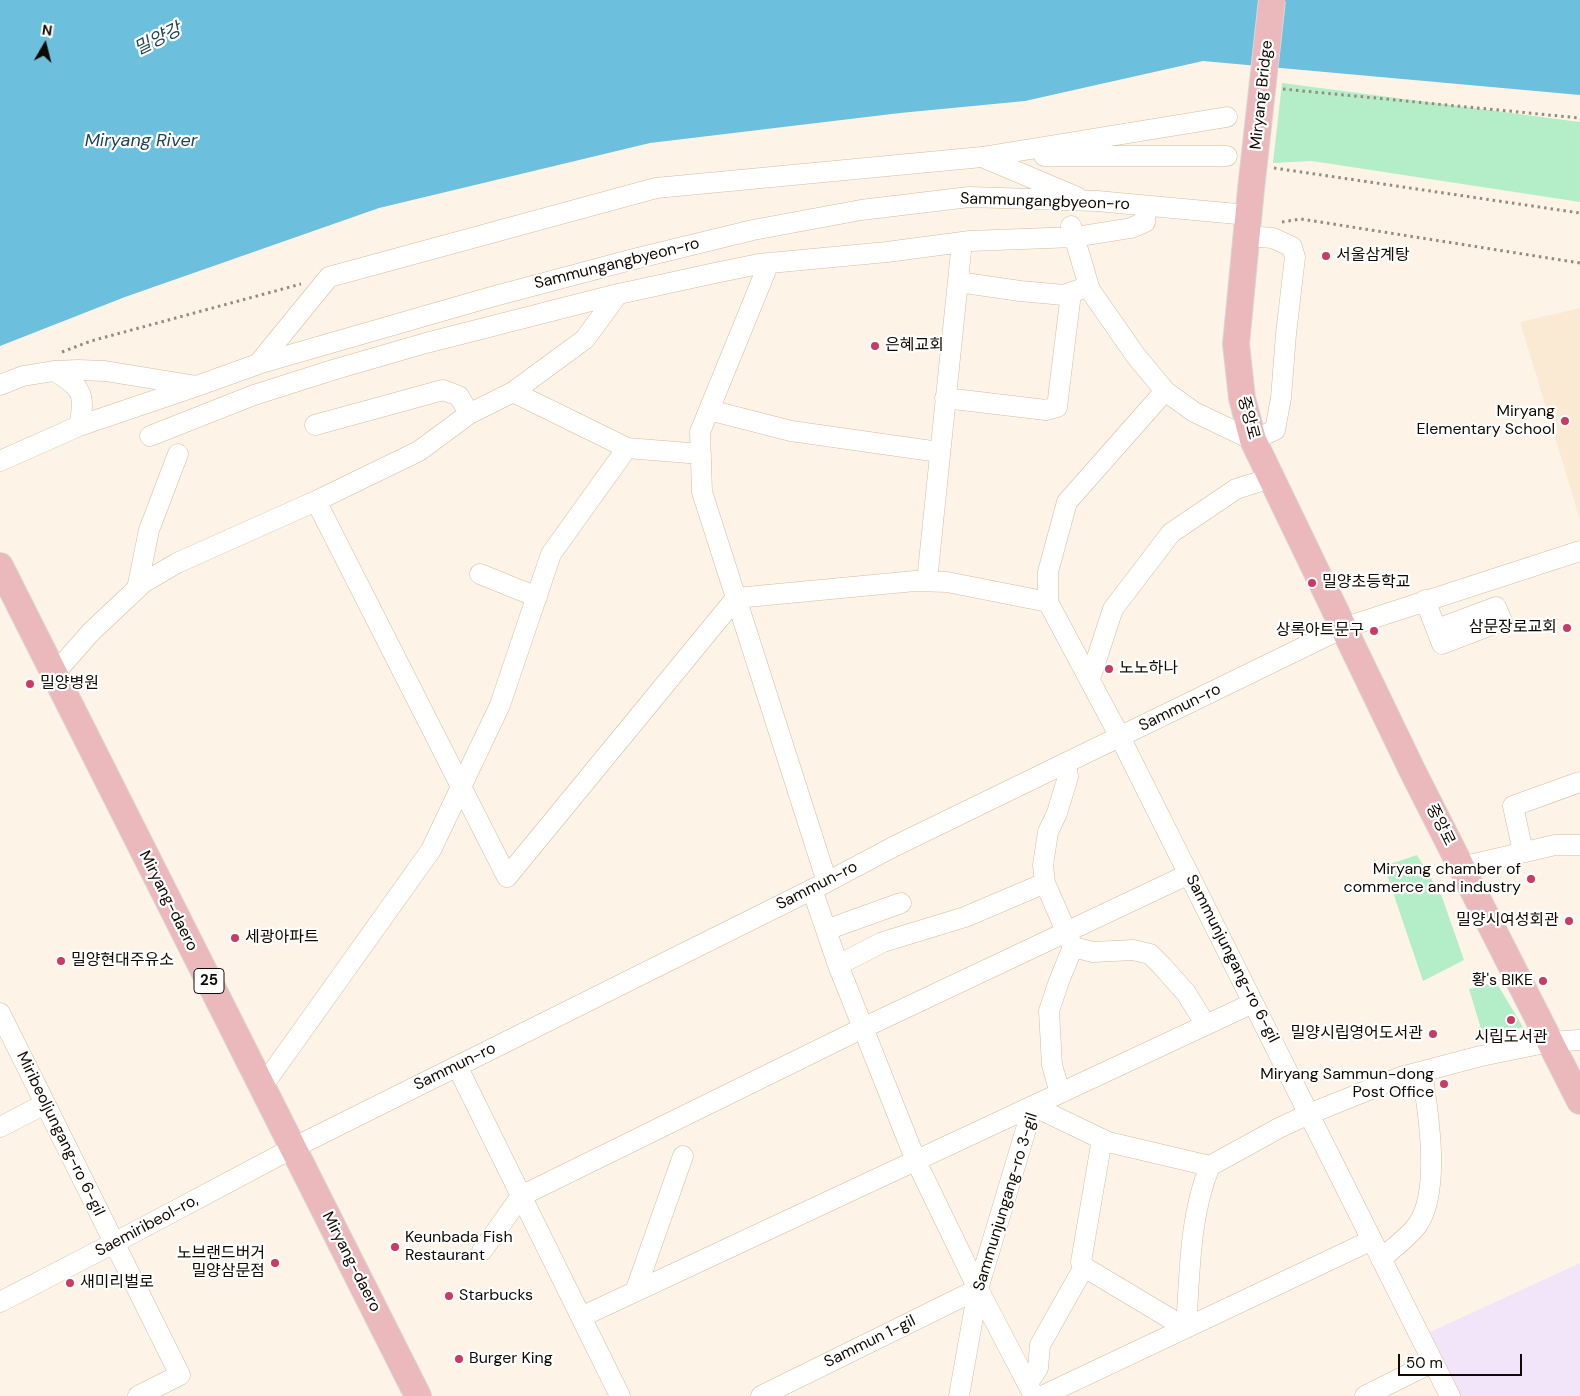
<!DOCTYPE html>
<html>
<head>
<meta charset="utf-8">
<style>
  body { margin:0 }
  #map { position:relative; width:1580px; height:1396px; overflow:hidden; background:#fdf4e7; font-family:"DM Sans",sans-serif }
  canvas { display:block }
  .north { position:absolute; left:20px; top:20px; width:50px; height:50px; -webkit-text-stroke:4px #fff; paint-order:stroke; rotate:8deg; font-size:14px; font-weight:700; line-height:20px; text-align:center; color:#120a02 }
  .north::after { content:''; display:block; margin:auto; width:18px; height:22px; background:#120a02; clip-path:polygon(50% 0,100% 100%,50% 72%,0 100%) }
  .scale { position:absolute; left:1398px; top:1354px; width:124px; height:22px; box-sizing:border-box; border:2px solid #120a02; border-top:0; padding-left:6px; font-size:15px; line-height:18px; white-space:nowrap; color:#120a02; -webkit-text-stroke:4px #fff; paint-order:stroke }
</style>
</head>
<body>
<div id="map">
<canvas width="1580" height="1396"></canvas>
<div class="north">N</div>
<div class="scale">50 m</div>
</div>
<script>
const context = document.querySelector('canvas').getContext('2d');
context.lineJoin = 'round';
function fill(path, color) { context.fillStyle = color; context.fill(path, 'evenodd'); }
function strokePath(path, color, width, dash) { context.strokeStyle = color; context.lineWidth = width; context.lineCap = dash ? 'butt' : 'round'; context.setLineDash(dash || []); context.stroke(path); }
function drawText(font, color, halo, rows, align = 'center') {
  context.font = font + ' "DM Sans","Noto Sans KR",sans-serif'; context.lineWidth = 4.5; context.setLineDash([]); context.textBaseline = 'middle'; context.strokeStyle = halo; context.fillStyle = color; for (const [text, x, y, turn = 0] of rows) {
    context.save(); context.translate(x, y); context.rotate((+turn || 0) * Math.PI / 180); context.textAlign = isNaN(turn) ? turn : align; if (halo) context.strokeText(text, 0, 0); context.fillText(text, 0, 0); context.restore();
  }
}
fill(new Path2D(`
  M1580 308V520L1520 322Z`), '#fbead3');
fill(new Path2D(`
  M1580 1263V1396H1461L1430 1332Z`), '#f3e5f9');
fill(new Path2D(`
  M1282 83 1580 122V202L1312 161 1273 163Z
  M1417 855 1442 897 1464 960 1423 981 1384 866Z
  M1496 982 1523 1027 1484 1039 1469 989Z`), '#b4eec9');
fill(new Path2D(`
  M0 0H1580V95L1203 61 1025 101 900 113 650 143 379 208 125 297 0 346Z`), '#6cbfdd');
const minor = new Path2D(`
  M1044 156H1227
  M982 157 1077 197
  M1071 226 1090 290 1136 356 1165 391
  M958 282 1020 291 1064 295 1081 289
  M258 364 329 277 656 188 982 157 1227 117
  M54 371C82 387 86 394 79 426
  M0 385 23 376 54 371 78 370 105 371 197 386 258 364 491 297 634 259 753 230 861 210 969 197 1097 201 1248 215
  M513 392 585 339 618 294
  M945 398 1046 410 1057 407 1071 293
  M709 410 791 431 939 452
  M315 425 443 390 459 396 469 414
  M150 436 254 395 336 369 426 343 614 295 715 273 759 264 887 252 970 241 1075 237 1131 228 1145 222 1146 206
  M0 461 79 426 194 387
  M316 501 507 877 736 598 702 492 700 432 769 263
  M480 574 537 597
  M927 581 962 242
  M137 589 149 530 178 454
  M1425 600 1442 644 1502 621 1496 607 1437 629
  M1048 602V572L1067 502 1165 391 1194 412 1253 440 1275 430 1281 398 1286 334 1295 257 1292 247 1273 238 1246 236
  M54 674 91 632 143 583 177 563 316 501 419 451 469 414 513 392 627 448 701 454
  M1090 679 1113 609 1171 533 1236 489 1271 478
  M1066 763 1068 777 1057 813 1048 832 1043 865 1045 883 1073 947 1093 952 1133 950 1150 954 1162 966 1186 993 1206 1025
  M1523 852 1513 806 1580 782
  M1461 867 1555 845H1580
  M827 882 736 598 915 581 947 582 1048 602 1120 737 1450 1396
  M812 889 838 965 916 1161 978 1289 1034 1396
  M826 930 901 903
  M838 965 883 942 965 917 1045 883
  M0 1013 180 1375 138 1396
  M457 1066 620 1396
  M262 1087 431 850 500 705 551 554 627 448
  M1060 1093 1052 1065 1049 1011 1059 981 1073 947
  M0 1127 45 1104
  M1102 1139 1081 1262 1084 1267 1186 1328C1190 1274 1189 1216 1210 1166
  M482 1251 521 1196 863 1028 1189 874
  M1381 1259C1392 1249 1411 1235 1418 1224 1441 1190 1428 1110 1422 1072
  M635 1292 683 1156
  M0 1302 114 1243 293 1148 827 882 895 846 1343 628 1580 551
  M581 1317 1253 1003
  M1028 1383 1038 1368 1040 1345 1084 1267
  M761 1396 978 1289
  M959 1396 978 1289 1033 1106 1108 1142 1210 1166 1279 1128 1309 1114 1401 1077 1481 1056 1550 1042 1580 1040
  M1042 1396 1372 1240
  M1365 1396 1433 1362`);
const major = new Path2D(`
  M1251 189 1236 344 1242 398 1253 440 1413 772 1580 1101
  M0 566 418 1396`);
strokePath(minor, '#d3bc9e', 21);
strokePath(major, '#d9d8d7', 28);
strokePath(new Path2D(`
  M1283 89 1580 118
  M1274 168 1580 213
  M1282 222 1301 219 1580 263
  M62 352 91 341 301 284`), '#948c81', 3, [2.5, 4]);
strokePath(minor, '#fff', 20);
strokePath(major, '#ebb9bb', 26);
const majorBridge = new Path2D(`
  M1251 189 1272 0`);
strokePath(majorBridge, '#d9d8d7', 28, []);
strokePath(majorBridge, '#ebb9bb', 26);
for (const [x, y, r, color] of [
  [1326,256,5,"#c93b64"],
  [875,346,5,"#c93b64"],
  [1565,421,5,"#c93b64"],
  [1312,583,5,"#c93b64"],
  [1567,628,5,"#c93b64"],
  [1374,631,5,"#c93b64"],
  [1109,669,5,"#c93b64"],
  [30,684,5,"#c93b64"],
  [1531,879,5,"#c93b64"],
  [1569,921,5,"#c93b64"],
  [235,938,5,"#c93b64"],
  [61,961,5,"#c93b64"],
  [1543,981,5,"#c93b64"],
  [1511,1020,5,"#c93b64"],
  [1433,1034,5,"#c93b64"],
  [1444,1084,5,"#c93b64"],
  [395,1247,5,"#c93b64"],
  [275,1263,5,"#c93b64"],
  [70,1283,5,"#c93b64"],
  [449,1296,5,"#c93b64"],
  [459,1359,5,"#c93b64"]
]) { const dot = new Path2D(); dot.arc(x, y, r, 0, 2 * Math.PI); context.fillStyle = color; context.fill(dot); strokePath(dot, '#fff', 2); }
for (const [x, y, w] of [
  [209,981,30]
]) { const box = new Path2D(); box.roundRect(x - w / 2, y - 12.5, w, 25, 4); context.fillStyle = '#fff'; context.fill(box); strokePath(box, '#120a02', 1); }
drawText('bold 15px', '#120a02', null, [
  ["25",209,981]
]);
drawText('16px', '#120a02', '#fff', [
  ["Miryang Bridge",1262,95,-84],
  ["Sammungangbyeon-ro",1045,202,2],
  ["Sammungangbyeon-ro",617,264,-14],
  ["중앙로",1248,418,75],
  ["Sammun-ro",1180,708,-26],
  ["중앙로",1440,825,63],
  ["Sammun-ro",817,886,-27],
  ["Miryang-daero",168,901,63],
  ["Sammunjungang-ro 6-gil",1232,959,63],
  ["Sammun-ro",455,1067,-26],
  ["Miribeoljungang-ro 6-gil",60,1134,64],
  ["Sammunjungang-ro 3-gil",1006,1202,-73],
  ["Saemiribeol-ro,",147,1226,-28],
  ["Miryang-daero",351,1262,63],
  ["Sammun 1-gil",870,1342,-26]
]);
drawText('16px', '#120a02', '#fff', [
  ["서울삼계탕",1336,256],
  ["은혜교회",885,346],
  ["Miryang",1555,412,"right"],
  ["Elementary School",1555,430,"right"],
  ["밀양초등학교",1322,583],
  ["삼문장로교회",1557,628,"right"],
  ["상록아트문구",1364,631,"right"],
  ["노노하나",1119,669],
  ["밀양병원",40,684],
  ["Miryang chamber of",1521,870,"right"],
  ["commerce and industry",1521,888,"right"],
  ["밀양시여성회관",1559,921,"right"],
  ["세광아파트",245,938],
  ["밀양현대주유소",71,961],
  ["황's BIKE",1533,981,"right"],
  ["밀양시립영어도서관",1423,1034,"right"],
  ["시립도서관",1511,1038,"center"],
  ["Miryang Sammun-dong",1434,1075,"right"],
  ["Post Office",1434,1093,"right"],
  ["Keunbada Fish",405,1238],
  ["Restaurant",405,1256],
  ["노브랜드버거",265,1254,"right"],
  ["밀양삼문점",265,1272,"right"],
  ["새미리벌로",80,1283],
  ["Starbucks",459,1296],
  ["Burger King",469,1359]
], 'left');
drawText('italic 18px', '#1f4552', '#fff', [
  ["밀양강",158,40,-26],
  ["Miryang River",141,141]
]);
</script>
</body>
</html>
